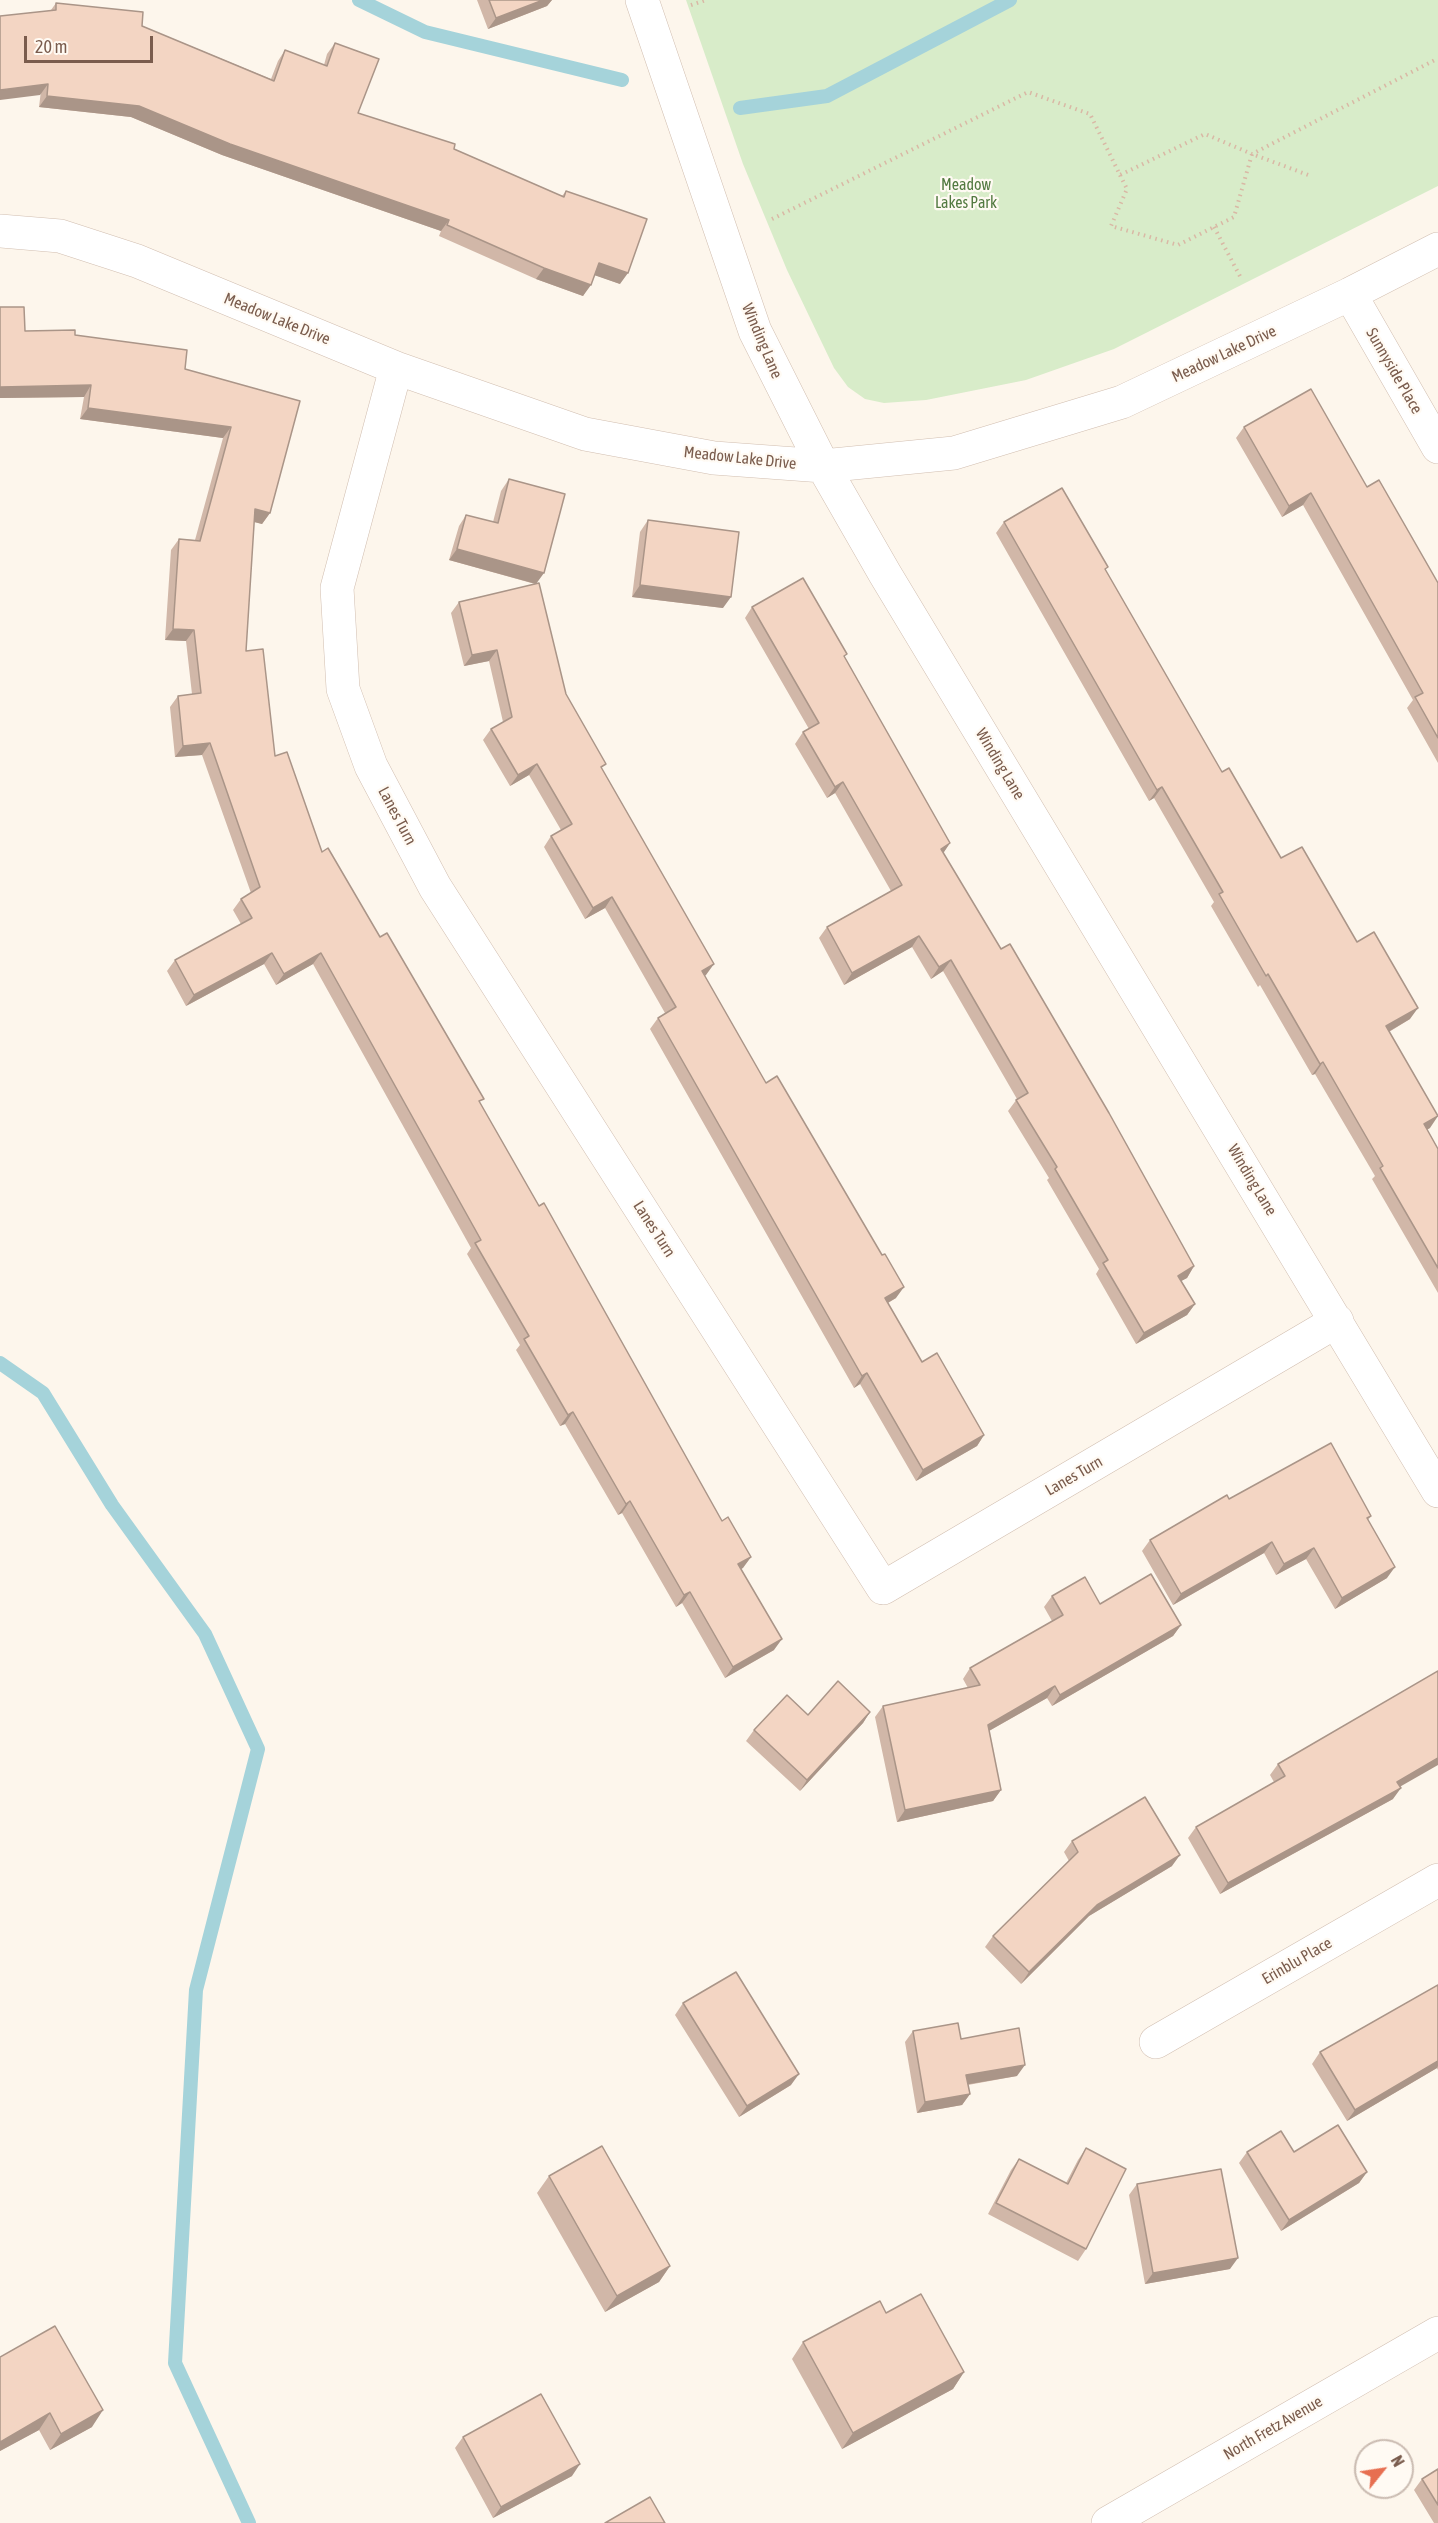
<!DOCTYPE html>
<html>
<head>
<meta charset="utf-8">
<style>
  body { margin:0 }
  #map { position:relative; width:1438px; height:2523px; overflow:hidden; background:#fdf6ec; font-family:"Asap Condensed",sans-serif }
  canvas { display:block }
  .north { position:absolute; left:1354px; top:2439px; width:60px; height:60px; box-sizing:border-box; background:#fffaf3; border:2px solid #cabbb1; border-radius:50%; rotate:60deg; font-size:16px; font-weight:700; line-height:24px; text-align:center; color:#7a5c4d }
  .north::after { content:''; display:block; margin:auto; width:21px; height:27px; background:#e76f51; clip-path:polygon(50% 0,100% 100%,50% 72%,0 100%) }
  .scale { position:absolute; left:24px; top:36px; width:129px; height:27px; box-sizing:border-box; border:3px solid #7a5c4d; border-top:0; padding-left:8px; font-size:18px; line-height:21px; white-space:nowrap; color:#7a5c4d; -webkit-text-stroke:4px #fffaf3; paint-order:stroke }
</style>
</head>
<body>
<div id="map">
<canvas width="1438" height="2523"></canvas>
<div class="north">N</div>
<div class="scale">20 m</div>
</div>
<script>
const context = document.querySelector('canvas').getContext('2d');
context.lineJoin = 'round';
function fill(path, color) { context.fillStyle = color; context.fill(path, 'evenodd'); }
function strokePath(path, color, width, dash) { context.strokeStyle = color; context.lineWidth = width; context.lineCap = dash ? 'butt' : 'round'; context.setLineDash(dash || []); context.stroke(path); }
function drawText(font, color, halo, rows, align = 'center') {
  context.font = font + ' "Asap Condensed",sans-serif'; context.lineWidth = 4.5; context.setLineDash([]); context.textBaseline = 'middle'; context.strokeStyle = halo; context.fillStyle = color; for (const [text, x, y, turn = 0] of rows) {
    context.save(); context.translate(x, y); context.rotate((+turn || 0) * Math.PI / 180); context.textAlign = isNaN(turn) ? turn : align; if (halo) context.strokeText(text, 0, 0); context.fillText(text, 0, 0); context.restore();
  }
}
fill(new Path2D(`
  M686 0H1438V186L1114 349 1026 380 926 400 884 403 865 399 848 387 834 368 787 270 743 164Z`), '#d8ecc9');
strokePath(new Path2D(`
  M359 0 425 32 622 80
  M740 108 827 96 1010 0
  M0 1363 43 1393 112 1505 205 1634 258 1749 196 1990 175 2363 249 2523`), '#a5d3da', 14);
const minor = new Path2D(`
  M642 0 755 331 823 466 885 574 1438 1491
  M0 231 60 236 137 261 396 368 585 434 714 458 823 466 954 453 1122 402 1350 294 1438 249
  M1350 294 1438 447
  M396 368 337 588 343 689 371 766 435 887 883 1588 1337 1321
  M1156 2042 1438 1880`);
const tertiary = new Path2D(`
  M1108 2523 1438 2333`);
strokePath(minor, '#d1beb0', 34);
strokePath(tertiary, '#d1beb0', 34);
strokePath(new Path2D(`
  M691 5 706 0
  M1120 175 1127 189 1111 226 1178 245 1234 217 1252 154 1311 176
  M772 219 1028 92 1090 114 1120 175 1205 134 1252 154 1435 60 1438 61
  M1214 227 1242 280`), '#d9b8a5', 4, [1.5, 4.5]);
strokePath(minor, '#fff', 33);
strokePath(tertiary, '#fff', 33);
fill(new Path2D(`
  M477 0H552L547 6 488 29Z
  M56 3 142 26 271 79 278 61 285 50 324 65 327 54 335 43 358 113 454 149 562 196 566 191 620 284 595 275 583 296 536 279 439 236 441 231 222 155 131 117 39 107 51 10Z
  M0 307 25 331 75 335 185 369 300 401 270 513 262 524 254 522 246 651 275 756 322 852 380 937 480 1104 722 1521 751 1557 741 1569 774 1650 725 1678 682 1603 676 1607 622 1513 618 1515 565 1424 560 1426 516 1350 520 1345 467 1254 471 1248 313 964 276 985 264 964 186 1006 167 971 175 960 241 924 233 910 241 899 251 893 202 755 175 757 170 707 178 696 192 694 186 641 165 640 171 550 179 539 195 540 223 438 80 419 84 397 0 398Z
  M1244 427 1367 487 1438 583V763L1407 708 1413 700 1303 505 1282 517 1236 438Z
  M509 479 566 694 602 770 706 975 704 976 766 1083 896 1298 888 1303 922 1362 984 1435 977 1446 916 1481 860 1384 854 1388 650 1029 658 1018 665 1013 605 908 585 919 544 847 551 836 561 830 529 775 510 786 483 740 491 729 503 722 489 661 464 666 451 613 459 602 535 584 449 560 459 526 466 515 493 522 501 491Z
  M648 520 723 608 632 597 640 532Z
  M1004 522 1106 571 1222 772 1281 858 1357 942 1410 1019 1389 1032 1430 1128 1427 1129 1438 1149V1293L1372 1179 1375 1176 1315 1074 1312 1075 1260 985 1258 987 1211 906 1214 902 1154 798 1149 801 996 533Z
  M752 607 845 658 950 843 943 853 1194 1266 1187 1278 1181 1281 1195 1304 1187 1315 1136 1344 1096 1274 1099 1269 1047 1180 1049 1178 1008 1111 1017 1099 943 971 931 979 912 947 844 985 819 938 827 927 891 891 835 793 827 798 795 744 803 732 809 729 745 618Z
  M1229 1499 1371 1516 1368 1520 1387 1578 1335 1609 1306 1559 1276 1575 1264 1553 1173 1605 1142 1551 1150 1540Z
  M1052 1596 1100 1604 1181 1625 1173 1636 1052 1706 1047 1698 989 1731 1001 1790 993 1801 897 1822 875 1717 883 1706 968 1688 963 1679 970 1668 1052 1621 1044 1607Z
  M870 1712 863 1723 800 1791 746 1741 754 1730 808 1715Z
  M1278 1764 1393 1799 1220 1894 1188 1838 1196 1827 1274 1782 1270 1775Z
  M1072 1841 1172 1866 1089 1916 1021 1984 985 1947 993 1936 1069 1861 1064 1852Z
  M1438 1985V2070L1437 2068 1347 2121 1312 2064 1320 2052Z
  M683 2003 791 2085 739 2117 675 2015Z
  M913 2031 961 2039 1017 2076 968 2085 970 2094 962 2105 917 2113 905 2042Z
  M1086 2148V2249L1078 2261 988 2214 1011 2170 1019 2159 1066 2183 1078 2160Z
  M1247 2152H1294L1367 2172 1359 2183 1281 2231 1239 2163Z
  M549 2176 670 2266 659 2282 605 2312 537 2193Z
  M1137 2184 1230 2269 1145 2284 1129 2195Z
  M886 2313 964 2372 953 2389 842 2449 792 2359 803 2342Z
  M0 2357 92 2427 50 2450 39 2430 0 2451Z
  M463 2437 572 2476 493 2518 455 2448Z
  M1438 2469V2523H1434L1414 2490 1422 2479Z`), '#d1b7a8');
fill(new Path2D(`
  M543 0H552L547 6 488 29 496 18Z
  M48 84 40 95 0 100V90Z
  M47 96 139 106 449 220 441 231 222 155 131 117 39 107Z
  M599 263 628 273 620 284 591 274Z
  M544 268 591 285 583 296 536 279Z
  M91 385 84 397 0 398V387Z
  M88 408 231 427 223 438 80 419Z
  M1311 493 1303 505 1282 517 1289 506Z
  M255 509 270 513 262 524 247 520Z
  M457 549 544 573 536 584 449 560Z
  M640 585 731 597 723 608 632 597Z
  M173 629 194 630 186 641 165 640Z
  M497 650 489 661 464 666 472 655Z
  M210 743 202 755 175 757 183 746Z
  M537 764 529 775 510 786 518 775Z
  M843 782 835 793 827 798 835 787Z
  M1162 787 1154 798 1149 801 1157 790Z
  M950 843 942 855 941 849Z
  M612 897 605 908 585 919 593 908Z
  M919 936 912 947 844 985 852 973Z
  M272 953 264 964 186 1006 194 995Z
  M321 953 313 964 276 985 284 974Z
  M951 960 943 971 931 979 939 967Z
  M714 964 706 975 694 982 702 971Z
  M1418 1008 1410 1019 1378 1038 1386 1026Z
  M1323 1062 1315 1074 1312 1075 1320 1064Z
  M1438 1116 1430 1128 1416 1136 1424 1124Z
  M1194 1266 1187 1278 1170 1287 1178 1276Z
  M904 1287 896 1298 877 1309 885 1298Z
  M1195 1304 1187 1315 1136 1344 1144 1333Z
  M867 1373 860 1384 854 1388 862 1376Z
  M573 1412 565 1424 560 1426 568 1415Z
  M984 1435 977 1446 916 1481 923 1470Z
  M630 1501 622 1513 618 1515 626 1504Z
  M1272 1542 1264 1553 1173 1605 1181 1594Z
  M1314 1548 1306 1559 1276 1575 1284 1564Z
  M751 1557 743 1568 731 1575 738 1564Z
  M1395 1567 1387 1578 1335 1609 1342 1598Z
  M690 1592 682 1603 676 1607 684 1595Z
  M1181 1625 1173 1636 1052 1706 1060 1695Z
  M782 1639 774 1650 725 1678 733 1667Z
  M1055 1686 1047 1698 980 1736 988 1725Z
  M870 1712 863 1723 800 1791 807 1780Z
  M1438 1758V1765L1389 1793 1397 1782Z
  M1401 1788 1393 1799 1220 1894 1228 1883Z
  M1001 1790 993 1801 897 1822 905 1810Z
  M1180 1855 1172 1866 1089 1916 1021 1984 1029 1972 1097 1905Z
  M1438 2061V2066L1437 2068 1347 2121 1355 2110Z
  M1025 2065 1017 2076 958 2086 966 2075Z
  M799 2074 791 2085 739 2117 747 2106Z
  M970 2094 962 2105 917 2113 925 2102Z
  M1367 2172 1359 2183 1281 2231 1289 2220Z
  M1238 2258 1230 2269 1145 2284 1153 2273Z
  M670 2266 659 2282 605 2312 617 2296Z
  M964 2372 953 2389 842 2449 853 2433Z
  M103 2410 92 2427 50 2450 61 2434Z
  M50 2413 39 2430 0 2451V2442Z
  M580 2464 572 2476 493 2518 501 2507Z`), '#aa9588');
const building = new Path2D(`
  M489 0H543L496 18Z
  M56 3 143 12 142 26 274 81 285 50 327 66 335 43 379 59 358 113 455 144 454 149 564 197 566 191 647 219 628 273 599 263 591 285 544 268 447 225 449 220 230 144 139 106 47 96 48 84 0 90V16L56 10Z
  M0 307H24L25 331 75 330V335L187 350 185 369 300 401 270 513 255 509 246 651 263 649 275 756 287 752 322 852 328 848 380 937 387 933 484 1099 479 1101 539 1206 544 1203 722 1521 728 1517 751 1557 738 1564 782 1639 733 1667 690 1592 684 1595 630 1501 626 1504 573 1412 568 1415 524 1339 529 1336 475 1243 481 1240 321 953 284 974 272 953 194 995 175 960 252 918 241 899 260 887 210 743 183 746 178 696 201 693 194 630 173 629 179 539 200 541 231 427 88 408 91 385 0 387Z
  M1311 389 1367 487 1379 480 1438 583V738L1415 697 1423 693 1311 493 1289 506 1244 427Z
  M509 479 565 494 544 573 457 549 466 515 498 523Z
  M1062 488 1108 567 1105 569 1222 772 1229 768 1281 858 1302 847 1357 942 1374 932 1418 1008 1386 1026 1438 1116 1424 1124 1438 1149V1268L1380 1168 1383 1166 1323 1062 1320 1064 1268 974 1266 976 1219 894 1223 892 1162 787 1157 790 1004 522Z
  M648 520 739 532 731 597 640 585Z
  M803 578 847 654 844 656 950 843 941 849 1001 949 1010 944 1109 1113 1194 1266 1178 1276 1195 1304 1144 1333 1103 1263 1108 1260 1055 1169 1057 1167 1016 1100 1028 1093 951 960 939 967 919 936 852 973 827 927 902 885 843 782 835 787 803 732 819 723 752 607Z
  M539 583 566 694 606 764 601 767 714 964 702 971 766 1083 777 1076 882 1255 885 1254 904 1287 885 1298 922 1362 937 1353 984 1435 923 1470 867 1373 862 1376 658 1018 676 1007 612 897 593 908 551 836 572 824 537 764 518 775 491 729 512 717 497 650 472 655 459 602Z
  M1331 1443 1371 1516 1367 1518 1395 1567 1342 1598 1314 1548 1284 1564 1272 1542 1181 1594 1150 1540 1227 1495 1229 1499Z
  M1151 1574 1181 1625 1060 1695 1055 1686 988 1725 1001 1790 905 1810 883 1706 980 1685 970 1668 1063 1615 1052 1596 1085 1577 1100 1604Z
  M1438 1671V1758L1397 1782 1401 1788 1228 1883 1196 1827 1285 1776 1278 1764Z
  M838 1681 870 1712 807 1780 754 1730 787 1695 808 1715Z
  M1145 1797 1180 1855 1097 1905 1029 1972 993 1936 1078 1852 1072 1841Z
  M736 1972 799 2074 747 2106 683 2003Z
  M1438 1985V2061L1355 2110 1320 2052Z
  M958 2023 961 2039 1019 2028 1025 2065 966 2075 970 2094 925 2102 913 2031Z
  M1338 2125 1367 2172 1289 2220 1247 2152 1281 2131 1294 2152Z
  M602 2146 670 2266 617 2296 549 2176Z
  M1086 2148 1126 2169 1086 2249 996 2203 1019 2159 1068 2184Z
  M1221 2169 1238 2258 1153 2273 1137 2184Z
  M921 2294 964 2372 853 2433 803 2342 880 2301 886 2313Z
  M55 2326 103 2410 61 2434 50 2413 0 2442V2357Z
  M541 2394 580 2464 501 2507 463 2437Z
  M1438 2469V2505L1422 2479Z
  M650 2497 665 2523H605Z`);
fill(building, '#f3d5c3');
strokePath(building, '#aa9588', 1.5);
drawText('16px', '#537a41', '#fffaf3', [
  ["Meadow",966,185],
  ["Lakes Park",966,203]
]);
drawText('16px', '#7a5c4d', '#fffaf3', [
  ["Meadow Lake Drive",277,319,22],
  ["Winding Lane",762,341,67],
  ["Meadow Lake Drive",1224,354,-25],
  ["Sunnyside Place",1394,371,60],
  ["Meadow Lake Drive",740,458,6],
  ["Winding Lane",1000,764,59],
  ["Lanes Turn",397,816,62],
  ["Winding Lane",1252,1180,59],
  ["Lanes Turn",654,1229,57],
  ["Lanes Turn",1074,1476,-30],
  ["Erinblu Place",1297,1961,-30],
  ["North Fretz Avenue",1273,2428,-30]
]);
</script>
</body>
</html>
